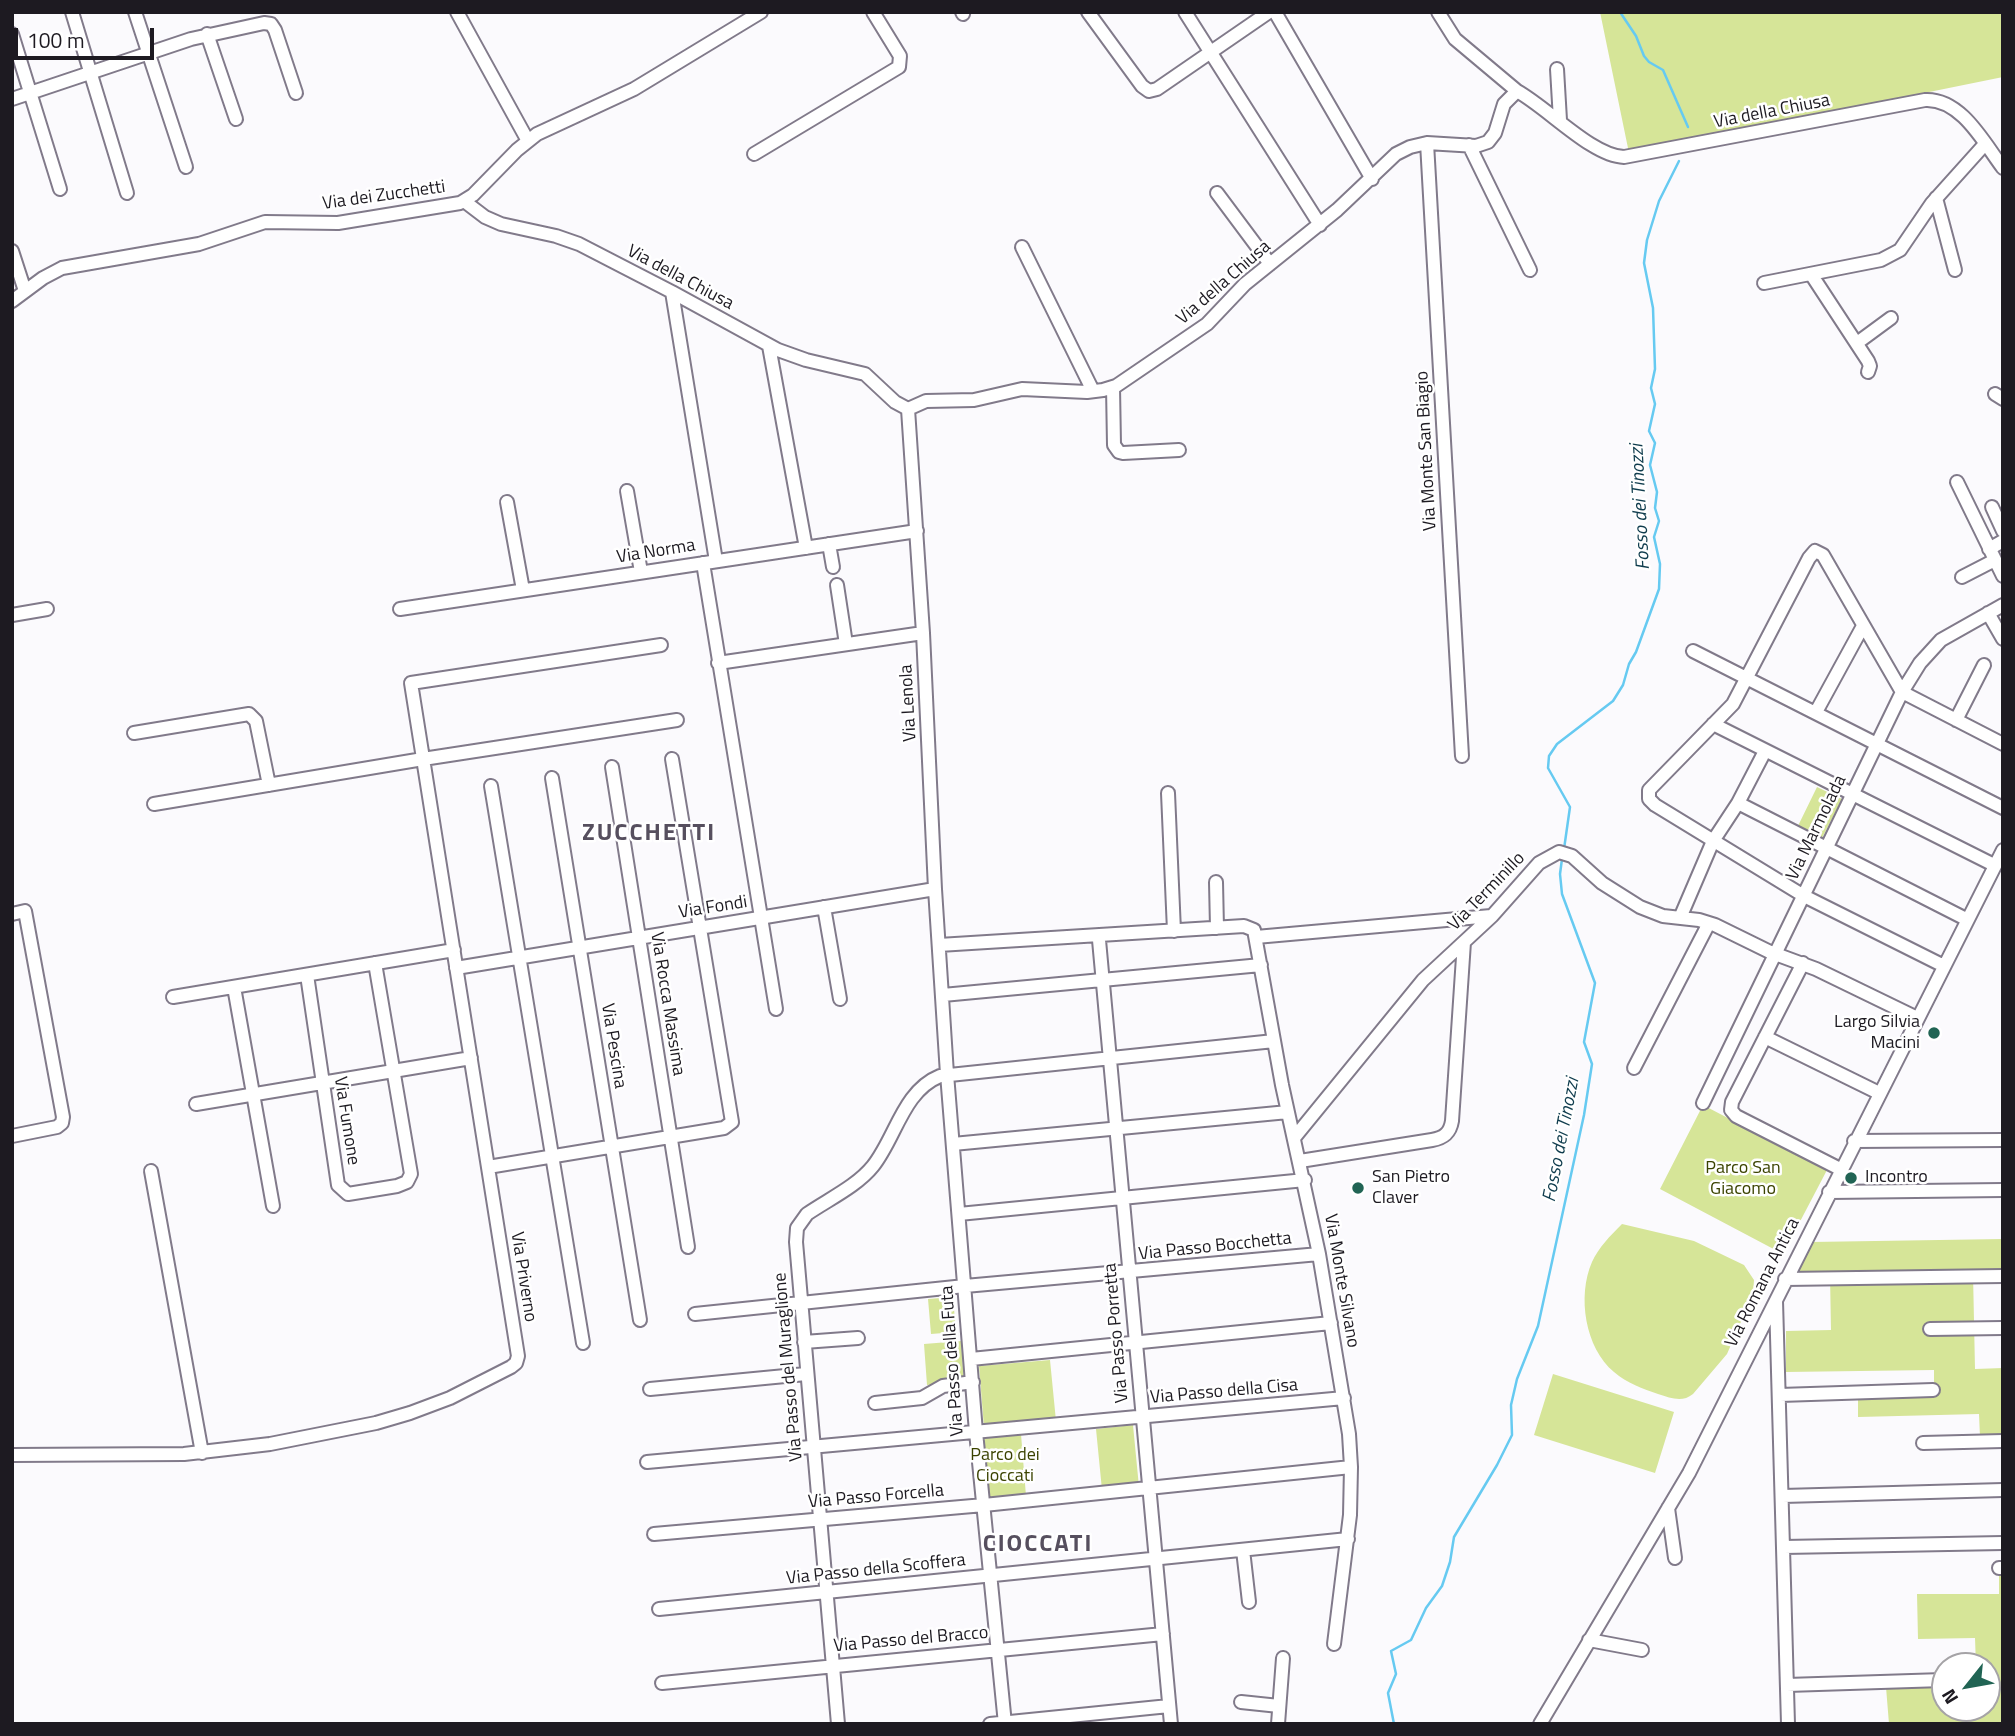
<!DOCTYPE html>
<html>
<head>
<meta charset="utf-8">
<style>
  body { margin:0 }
  #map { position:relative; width:2015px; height:1736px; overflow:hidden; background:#fbfafd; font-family:"Titillium Web",sans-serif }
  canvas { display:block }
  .frame { position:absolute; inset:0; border:14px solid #1d1a21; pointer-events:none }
  .north { position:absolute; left:1931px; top:1652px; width:70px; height:70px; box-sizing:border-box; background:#fff; border:2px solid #a5a3a6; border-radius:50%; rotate:239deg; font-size:19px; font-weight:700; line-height:28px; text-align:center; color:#1d1a21 }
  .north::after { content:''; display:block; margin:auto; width:24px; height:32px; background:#216454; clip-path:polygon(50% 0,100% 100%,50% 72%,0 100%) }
  .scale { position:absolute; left:14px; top:28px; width:140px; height:32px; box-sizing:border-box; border:4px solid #1d1a21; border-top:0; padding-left:9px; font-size:21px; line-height:24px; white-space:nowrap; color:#1d1a21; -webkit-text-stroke:5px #fff; paint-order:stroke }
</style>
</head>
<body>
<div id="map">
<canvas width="2015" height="1736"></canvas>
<div class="frame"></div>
<div class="north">N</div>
<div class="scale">100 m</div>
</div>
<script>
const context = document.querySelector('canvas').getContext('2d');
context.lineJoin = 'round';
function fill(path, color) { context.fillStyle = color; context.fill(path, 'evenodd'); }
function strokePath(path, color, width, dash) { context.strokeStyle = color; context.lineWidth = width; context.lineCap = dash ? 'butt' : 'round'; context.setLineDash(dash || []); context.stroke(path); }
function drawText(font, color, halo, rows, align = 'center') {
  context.font = font + ' "Titillium Web",sans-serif'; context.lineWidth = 5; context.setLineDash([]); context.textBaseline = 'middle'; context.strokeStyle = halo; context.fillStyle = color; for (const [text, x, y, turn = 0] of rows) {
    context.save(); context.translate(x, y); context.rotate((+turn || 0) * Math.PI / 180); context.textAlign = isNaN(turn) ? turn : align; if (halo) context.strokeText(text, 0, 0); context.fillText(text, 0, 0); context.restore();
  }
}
fill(new Path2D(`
  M1600 12H2003V77L1629 153Z
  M1817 787 1842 799 1820 842 1796 830Z
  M1703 1105 1827 1170 1783 1254 1660 1189Z
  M1622 1224 1694 1241 1744 1265 1754 1280 1753 1294 1727 1354 1693 1394C1682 1403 1671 1398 1658 1394 1643 1389 1627 1383 1614 1372 1585 1348 1577 1296 1592 1262 1599 1247 1610 1236 1622 1224Z
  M2003 1239V1272L1973 1273 1975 1369 2003 1368V1437H1980L1979 1414 1858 1417V1397L1934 1394V1370L1786 1372V1331L1831 1330 1830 1275 1793 1276 1811 1242Z
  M953 1297 956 1332 931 1334 928 1299Z
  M961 1341 964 1382 927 1385 924 1344Z
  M1050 1360 1056 1421 984 1427 979 1366Z
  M1553 1374 1674 1412 1655 1473 1534 1435Z
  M1133 1425 1139 1487 1102 1490 1096 1429Z
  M1021 1434 1026 1496 990 1499 984 1437Z
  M1999 1572H2003V1724H1889L1886 1687 1945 1685V1708H1987V1666H1976L1975 1638 1918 1639 1917 1594H1999Z`), '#d6e598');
strokePath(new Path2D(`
  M1620 12 1636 36 1644 56 1649 62 1663 70 1688 127
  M1564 849 1570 807 1548 768 1549 756 1557 744 1613 701 1623 685 1629 664 1636 652 1659 589 1660 564 1654 537 1659 521 1655 508 1657 492 1650 465 1655 443 1649 431 1655 404 1651 388 1655 369 1653 308 1644 263 1647 240 1659 201 1679 161
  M1394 1724 1388 1693 1396 1674 1391 1651 1411 1640 1426 1608 1442 1586 1450 1562 1454 1537 1497 1465 1512 1435 1511 1405 1517 1379 1538 1326 1584 1115 1592 1064 1584 1042 1595 983 1562 894 1560 874 1562 859`), '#66caf1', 2.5);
const minor = new Path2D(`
  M72 12 127 193
  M135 12 186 167
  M457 12 528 141
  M962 12 963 14
  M1088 12 1142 86 1149 91 1157 89 1269 12
  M1185 12 1320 225
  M1275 12 1372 179
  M1438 12 1455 39 1517 91
  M12 34 60 189
  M207 34 236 119
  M1557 69 1560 120
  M12 99 191 39 264 23 271 24 275 30 296 93
  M1427 143 1462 756
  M1469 145 1530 270
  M754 154 899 67 900 56 873 12
  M1217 193 1270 264
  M1936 198 1955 270
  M464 201 485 217 501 224 556 236 579 244 672 292 778 350 806 360 865 374 895 402 908 409 926 401 974 400 1022 389 1087 392 1103 390 1116 386 1207 324 1245 284 1337 210 1396 154 1410 147 1427 143 1476 146 1488 142 1495 133 1504 104 1517 91C1548 108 1592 156 1624 157L1925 100C1961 98 1984 143 2003 168
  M1022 247 1093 391
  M12 251 25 291
  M1811 274 1868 361 1870 366 1868 372
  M1764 283 1881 260 1900 250 1932 203 1985 144
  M672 292 716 561
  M12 301 43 278 62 268 199 244 265 222 338 223 460 203 473 195 517 150 537 134 634 89 761 12
  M1857 343 1891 318
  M769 346 806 548
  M1113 387 1114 445 1119 452 1123 453 1179 450
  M1995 394 2003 399
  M908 409 923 633 935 889 947 1074 976 1432 1005 1724
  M1957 482 2003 576
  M627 491 641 572
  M507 502 523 590
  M1992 507 2003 531
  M829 544 833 567
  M1989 549 2003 541
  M703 563 776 1009
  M1962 577 1995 560
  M837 585 846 644
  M400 609 917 531
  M1988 613 2003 639
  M12 615 47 609
  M1693 651 2003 808
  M718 663 923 633
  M1816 712 1863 626
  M1956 720 1984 665
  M1713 724 1994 865
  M134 733 249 714 256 721 269 785
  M612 767 688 1247
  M552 778 640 1320
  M491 786 583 1343
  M1168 793 1174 931
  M1738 803 1966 919
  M154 804 423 759 677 720
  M1216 882 1217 928
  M824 907 840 999
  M12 914 25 911 63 1117 62 1123 57 1127 12 1136
  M1680 918 1713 841 1738 803 1765 751
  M1256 937 1491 916
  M1099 940 1171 1724
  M939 945 1244 926 1254 930 1282 1085 1319 1254 1349 1434 1351 1467 1350 1515 1334 1644
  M1803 963 1732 1102 1731 1110 1736 1116 1840 1169
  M1944 966 1804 896 1655 805 1649 799V790L1733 704 1809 558 1815 551 1823 555 1902 692 2003 744
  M456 968 935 889
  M307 975 338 1185 348 1194 397 1186 407 1182 411 1174 375 963
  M234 987 273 1206
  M943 995 1261 965
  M173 997 454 950
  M1765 1037 1879 1093
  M1634 1068 1709 923
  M1703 1103 1902 692 1920 663 1941 640 2003 605
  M196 1104 471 1058
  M1294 1138 1423 980 1492 916 1539 863 1559 852 1572 856 1602 883 1640 907 1663 916 1699 920 1715 925 1770 952 1816 969 1917 1018
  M1854 1141 2003 1140
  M953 1144 1288 1112
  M1300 1161 1432 1140C1444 1138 1450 1133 1452 1121L1464 942
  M488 1167 724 1128 732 1122 672 759
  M151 1171 202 1453
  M1829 1192 2003 1190
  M959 1214 1305 1180
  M1785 1279 2003 1276
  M1776 1301 1788 1724
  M695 1314 965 1286 1319 1254
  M1930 1329 2003 1328
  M804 1342 858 1338
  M971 1359 1331 1323
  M650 1389 806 1374
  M1780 1395 1933 1390
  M875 1403 922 1398 943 1386 973 1382
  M1923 1443 2003 1441
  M12 1455 184 1454 270 1444 376 1423 410 1413 450 1398 511 1367 516 1363 518 1356 411 683 661 645
  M647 1462 1344 1398
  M1783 1496 2003 1490
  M1668 1508 1675 1558
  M654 1534 984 1505 1351 1467
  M1784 1547 2003 1543
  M1243 1550 1249 1602
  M1999 1568H2003
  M659 1609 1348 1539
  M1589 1640 1642 1650
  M662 1683 1163 1634
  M1787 1685 1943 1680
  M1241 1702 1279 1706
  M838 1724 796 1242 797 1228 807 1214C829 1199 857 1186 873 1166 896 1137 903 1091 940 1076L1274 1041
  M990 1724 1169 1706
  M1278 1724 1283 1658
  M1540 1724 1689 1473 2003 850`);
strokePath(minor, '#817a8a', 16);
strokePath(minor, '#fff', 12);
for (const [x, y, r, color] of [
  [1934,1033,7,"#216454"],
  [1851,1178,7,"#216454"],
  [1358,1188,7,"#216454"]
]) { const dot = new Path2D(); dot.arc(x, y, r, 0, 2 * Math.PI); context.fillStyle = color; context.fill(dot); strokePath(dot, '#fff', 2.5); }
drawText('18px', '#1d1a21', '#fff', [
  ["Via della Chiusa",1772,112,-11],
  ["Via dei Zucchetti",384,196,-8],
  ["Via della Chiusa",680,278,28],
  ["Via della Chiusa",1224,283,-41],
  ["Via Monte San Biagio",1427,451,-93],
  ["Via Norma",656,552,-9],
  ["Via Lenola",909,703,-93],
  ["Via Marmolada",1817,828,-64],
  ["Via Terminillo",1487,892,-46],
  ["Via Fondi",713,908,-9],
  ["Via Rocca Massima",667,1004,81],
  ["Via Pescina",613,1046,81],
  ["Via Fumone",346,1121,81],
  ["Via Passo Bocchetta",1215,1247,-6],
  ["Via Priverno",523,1277,81],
  ["Via Monte Silvano",1341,1281,80],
  ["Via Romana Antica",1763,1283,-63],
  ["Via Passo Porretta",1117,1333,-95],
  ["Via Passo della Futa",953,1361,-94],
  ["Via Passo del Muraglione",789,1367,-95],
  ["Via Passo della Cisa",1224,1392,-5],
  ["Via Passo Forcella",876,1497,-5],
  ["Via Passo della Scoffera",876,1570,-6],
  ["Via Passo del Bracco",911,1640,-5]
]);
drawText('18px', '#1d1a21', '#fff', [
  ["Largo Silvia",1920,1023,"right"],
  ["Macini",1920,1044,"right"],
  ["San Pietro",1372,1178],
  ["Claver",1372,1199],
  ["Incontro",1865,1178]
], 'left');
drawText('18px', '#3b4301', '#fff', [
  ["Parco San",1743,1169],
  ["Giacomo",1743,1190],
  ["Parco dei",1005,1456],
  ["Cioccati",1005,1477]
]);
drawText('italic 19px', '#0f3c4d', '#fff', [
  ["Fosso dei Tinozzi",1641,507,-93],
  ["Fosso dei Tinozzi",1562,1140,-79]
]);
context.letterSpacing = '2px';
drawText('bold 24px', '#564f5e', '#fff', [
  ["ZUCCHETTI",649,834],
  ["CIOCCATI",1038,1545]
]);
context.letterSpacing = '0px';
</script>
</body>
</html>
